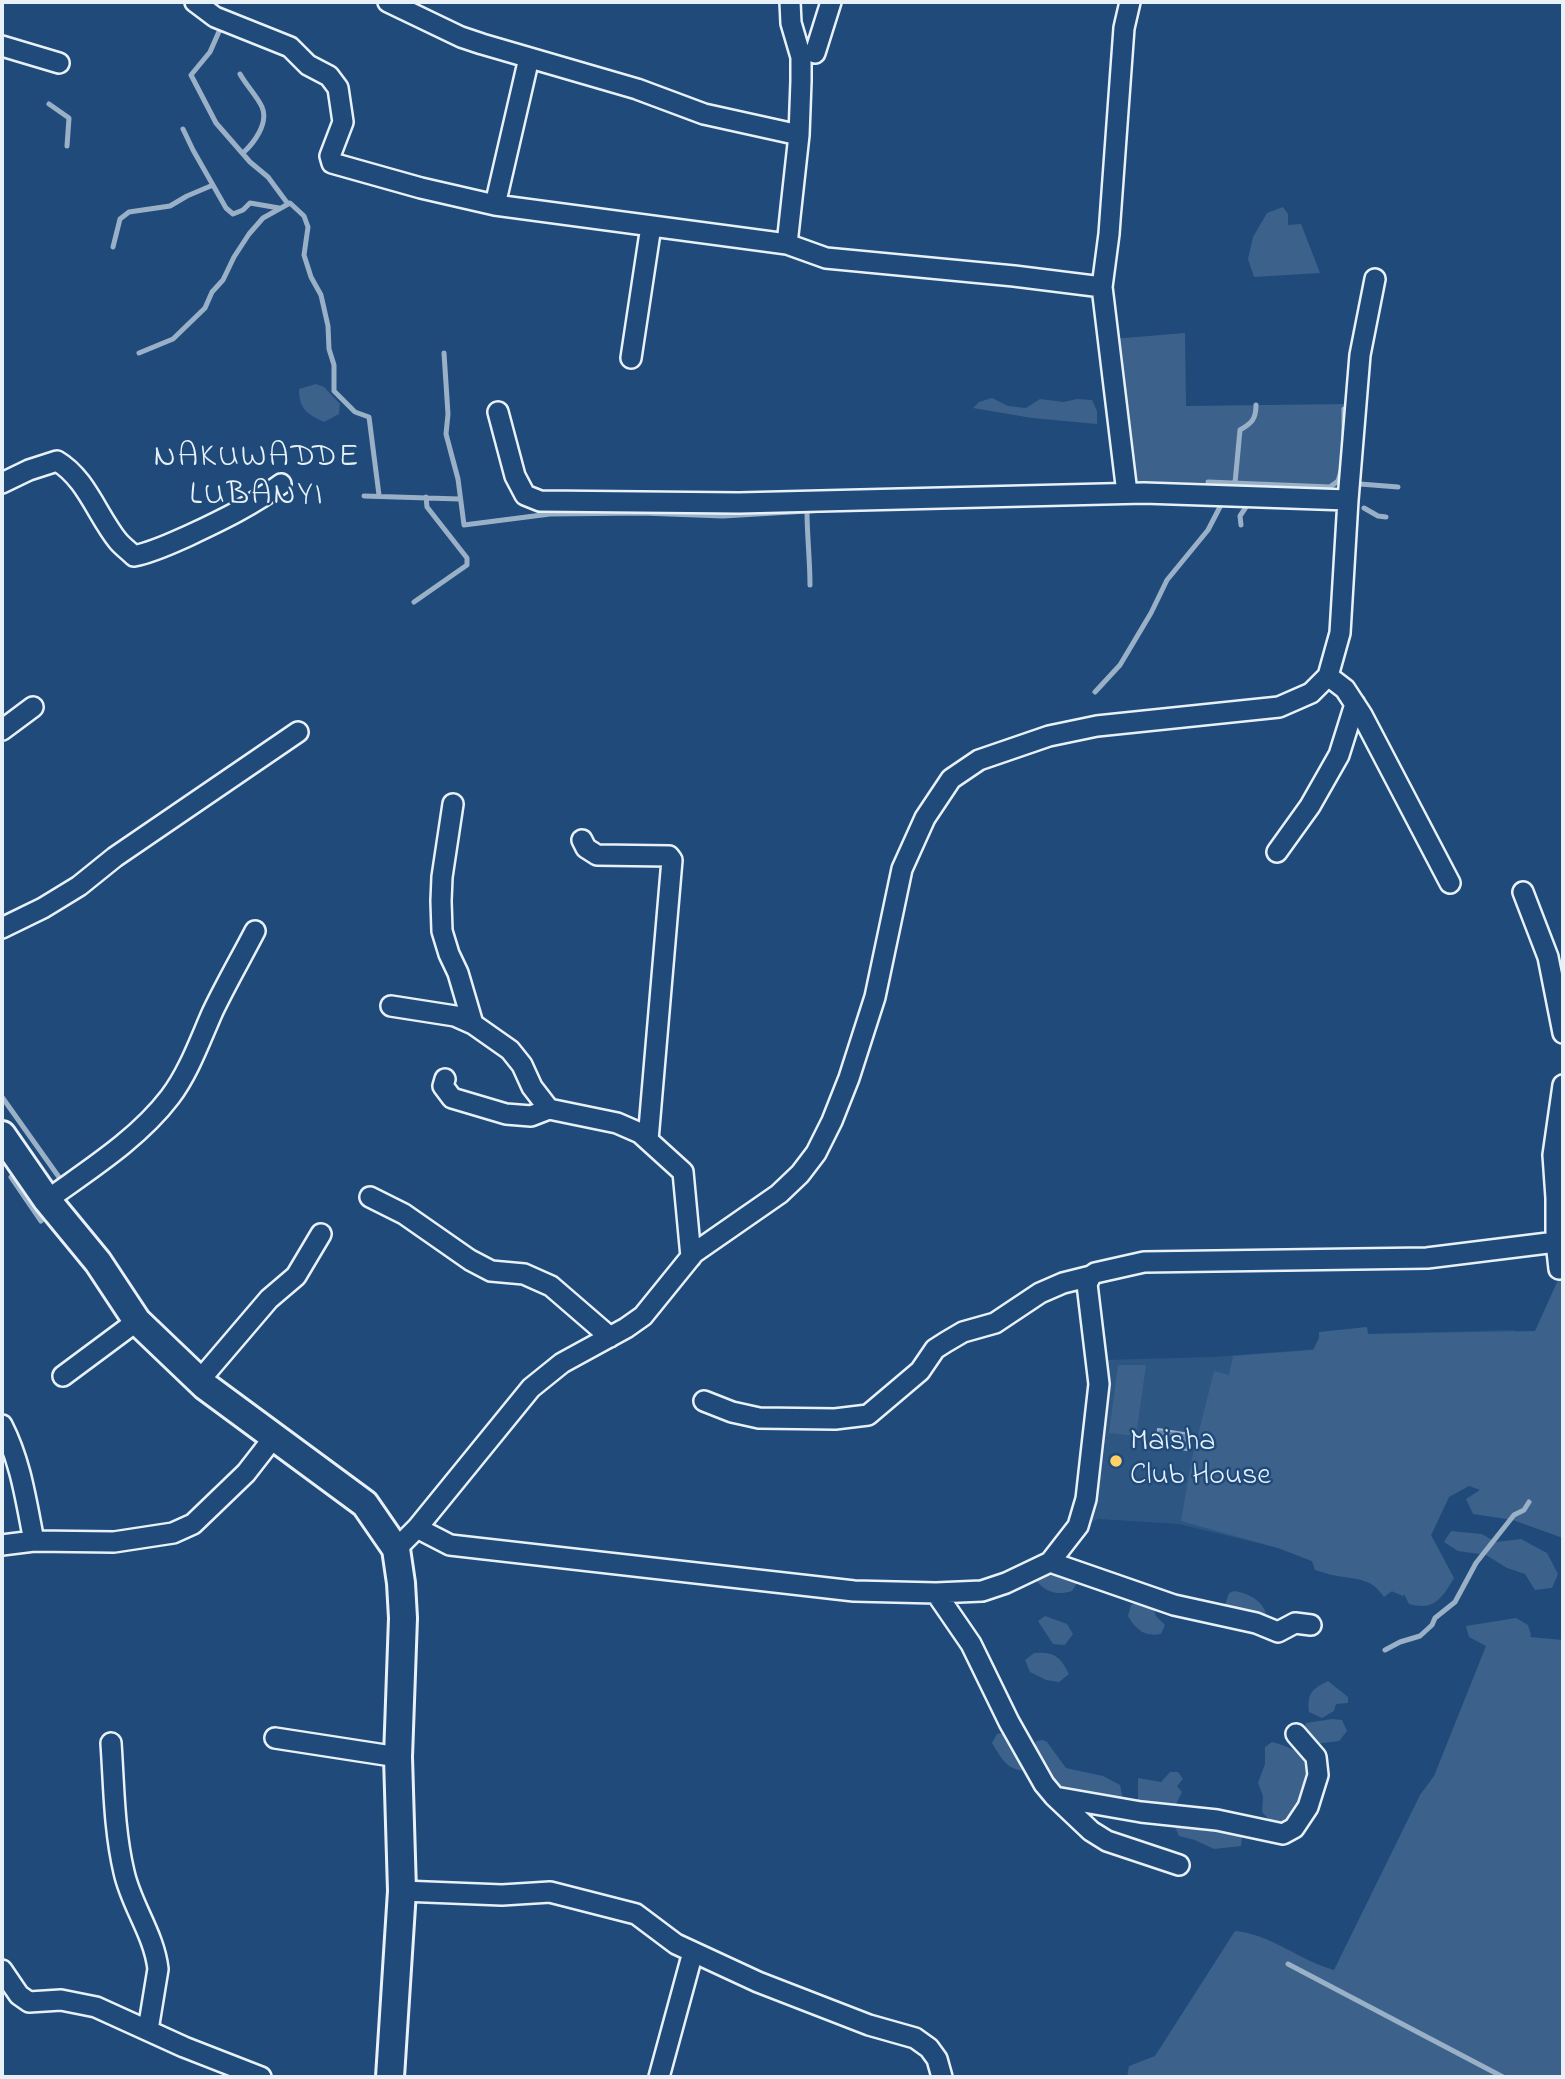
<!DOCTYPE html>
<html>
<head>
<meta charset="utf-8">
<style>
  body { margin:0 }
  #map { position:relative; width:1565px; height:2079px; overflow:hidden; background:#1f4a7a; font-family:"Indie Flower",sans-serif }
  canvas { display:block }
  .frame { position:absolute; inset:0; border:4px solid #e8f1f8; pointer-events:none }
</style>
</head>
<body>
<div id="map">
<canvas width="1565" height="2079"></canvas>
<div class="frame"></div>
</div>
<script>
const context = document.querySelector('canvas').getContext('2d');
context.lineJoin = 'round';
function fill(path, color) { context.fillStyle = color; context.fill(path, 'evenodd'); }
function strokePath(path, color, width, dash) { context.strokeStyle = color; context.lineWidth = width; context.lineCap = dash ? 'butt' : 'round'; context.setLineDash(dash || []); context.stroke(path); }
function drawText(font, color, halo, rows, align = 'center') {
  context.font = font + ' "Indie Flower",sans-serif'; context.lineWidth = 5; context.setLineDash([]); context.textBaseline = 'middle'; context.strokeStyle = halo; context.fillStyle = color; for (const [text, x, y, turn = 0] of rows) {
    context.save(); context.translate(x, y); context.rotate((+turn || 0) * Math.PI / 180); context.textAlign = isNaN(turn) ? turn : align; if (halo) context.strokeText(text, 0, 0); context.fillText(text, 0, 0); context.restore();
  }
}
fill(new Path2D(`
  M1515 1330 1456 1482 1403 1596 1278 1548 1179 1524 1099 1519 1082 1525 1102 1360 1212 1357 1318 1349H1321L1319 1332 1367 1334Z`), '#2e5683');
fill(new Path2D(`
  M1283 207 1288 214V225L1301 224 1320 273 1254 277 1248 259 1253 237 1267 213Z
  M1185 333 1186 406 1347 404 1341 482 1333 490 1322 491 1132 484 1112 339Z
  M316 384 324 387 340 404 339 414 324 422C307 414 299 409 299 389Z
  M992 398 1008 406 1026 408 1040 399 1064 402 1077 399 1092 400 1097 411V424L1032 418 973 408 979 402Z
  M1563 1269V1536L1560 1537 1513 1520 1473 1514 1466 1499 1480 1490 1469 1486 1449 1497 1431 1535 1454 1578C1442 1598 1435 1611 1409 1604L1404 1594 1403 1596 1392 1591 1384 1597C1371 1578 1360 1580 1338 1576 1330 1575 1323 1572 1315 1570L1312 1561 1278 1548 1181 1521 1191 1463 1214 1371 1229 1375 1233 1356 1313 1350 1319 1338V1332L1367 1327 1368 1334 1535 1331Z
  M1118 1365H1146L1136 1436 1109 1433Z
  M1451 1531 1482 1534 1495 1542 1521 1539 1547 1553 1558 1574 1552 1588 1535 1590 1525 1574 1507 1568 1486 1555 1458 1551 1444 1542Z
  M1033 1558C1050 1560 1065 1571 1077 1583L1072 1591C1049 1598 1038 1586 1027 1566Z
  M1234 1591C1251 1594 1266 1602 1267 1620L1238 1616 1225 1605 1229 1593Z
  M1138 1601 1153 1608 1156 1616 1165 1625 1161 1634C1145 1637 1136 1630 1128 1616L1131 1605Z
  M1045 1616 1067 1624 1073 1634 1065 1645 1053 1644 1038 1621Z
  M1516 1618 1528 1625 1531 1635 1530 1637 1563 1640V2077H1127L1129 2066 1155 2056 1235 1931C1271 1934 1300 1961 1334 1970L1420 1795 1434 1776 1486 1646 1469 1637 1466 1626Z
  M1034 1653C1054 1652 1060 1656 1069 1674L1059 1682 1046 1680 1030 1672 1025 1660Z
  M1328 1681 1348 1697V1703L1336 1704 1334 1711 1322 1718 1309 1712C1307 1693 1312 1689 1328 1681Z
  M1332 1719 1342 1720 1347 1731 1339 1741 1315 1744 1303 1733 1306 1723Z
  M1004 1733 1010 1734 1032 1771C1008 1772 1003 1761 992 1743L997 1734Z
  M1043 1740 1047 1742 1066 1768 1103 1776 1120 1785 1123 1799 1116 1803 1059 1790 1034 1755 1036 1741Z
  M1272 1742C1299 1749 1307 1758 1321 1781L1300 1830 1274 1825 1262 1812 1263 1796 1258 1783 1265 1764V1747Z
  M1170 1772H1178L1183 1779 1177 1786 1182 1792 1167 1822 1138 1804V1778L1161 1782Z
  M1174 1825 1219 1826 1242 1837 1241 1846 1214 1849 1195 1840 1179 1836Z`), '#3c628c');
const water = new Path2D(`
  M1158 1429 1190 1434 1187 1450 1156 1445Z`);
fill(water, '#6685a7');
strokePath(water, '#9ab0c7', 2);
strokePath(new Path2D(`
  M221 27 210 52 191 75 216 123 250 162 268 177 288 204
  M240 74C246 85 257 96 262 107 269 123 254 143 243 153
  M49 104 69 118 67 146
  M183 129 193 150 226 208 233 214 243 210 250 203 279 208
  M113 247 120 219 129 212 170 206 187 196 213 185
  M139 353 173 339 205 308 212 292 223 280 234 257 249 234 263 218 290 203 304 216 308 227 304 255 311 277 321 295 328 326 329 349 334 365V391L355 412 369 417 379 495
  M444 353 448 414 446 434 458 479 464 525 550 514 642 513 723 516 825 510
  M1344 441V409
  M1208 482 1330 487 1338 481 1342 468
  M1235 483 1240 430C1252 423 1256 419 1256 405
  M1360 484 1398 487
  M364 496 459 499
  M1364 508 1378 516 1386 517
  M807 511C807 536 810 560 810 585
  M1241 525 1240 516 1248 504
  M414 602 467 565V558L427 507 426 497
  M1095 692 1120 665 1151 613 1167 580 1208 530 1222 503
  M2 1097 61 1180
  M11 1177 41 1221
  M1385 1650 1400 1642 1420 1636 1432 1625 1435 1618 1455 1602 1476 1563 1514 1515 1524 1510 1529 1502
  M1288 1964 1503 2077`), '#9ab0c7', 5);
const street = new Path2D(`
  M195 2 215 17 290 47 308 65 329 76 338 88 343 122 330 156 332 163 421 188 495 205
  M388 2 461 37 482 44 637 89 704 114 799 135
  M2 46 59 63
  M815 53 831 2
  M529 58 495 205 787 244 826 258 1014 276 1102 287
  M787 244 799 135 801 81V57L791 23 790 2
  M631 358 651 226
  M498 412 515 476 525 495 540 501 739 503 1144 493 1348 500
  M2 483 29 470 57 461C86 478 97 515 118 541 122 546 129 551 134 556 154 552 172 543 190 535 222 520 253 505 281 484
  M1127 493 1102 287 1109 234 1124 28 1130 2
  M1328 676 1345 689 1362 715 1450 883
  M2 730 33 707
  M453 804 442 877 441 901 442 931 449 954 458 973 473 1024 510 1050 522 1065 532 1087 549 1109 617 1123 640 1133 683 1172 691 1257
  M582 840 586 848 597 855 669 856 672 860 648 1140
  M1277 852 1310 806 1339 755 1355 704
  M1523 892 1548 957 1563 1033
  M2 928 43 908 79 886 115 857 298 732
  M391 1006 455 1016 473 1024
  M445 1079 443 1086 452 1098 506 1114 531 1116 549 1109
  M370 1197 404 1214 470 1260 491 1271 524 1274 551 1286 610 1337
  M47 1200C90 1169 138 1139 170 1097 189 1072 200 1040 213 1011 226 984 241 958 255 931
  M1559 1269 1556 1242V1198L1553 1155 1563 1085
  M63 1376 137 1321
  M199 1381 269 1299 296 1276 321 1234
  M704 1401 732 1412 759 1418 835 1419 868 1415 920 1371 935 1349 946 1342 963 1332 995 1323 1040 1293 1063 1283 1091 1276
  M2 1425C21 1462 26 1501 34 1541
  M417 1528 450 1545 854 1591 936 1593 982 1591 1006 1583 1050 1562 1078 1526 1086 1499 1099 1384 1087 1284 1091 1276 1095 1273 1144 1262 1427 1258 1556 1242
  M2 1545 34 1541 114 1542 173 1533 193 1524 246 1473 274 1437
  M396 1549 417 1528 531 1388 562 1363 626 1328 643 1316 694 1253 779 1194 800 1174 816 1153 832 1121 849 1078 875 997 902 869 925 818 951 779 979 760 1049 736 1097 726 1279 707 1311 693 1328 676 1340 633 1348 500 1360 355 1375 279
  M1050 1562 1174 1605 1256 1623 1278 1632 1295 1623 1311 1625
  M936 1593 971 1644 1009 1722 1044 1784 1054 1796 1091 1831 1107 1841 1179 1865
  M275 1738 398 1757
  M111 1743C114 1786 114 1830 124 1872 131 1905 154 1934 158 1969L148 2030
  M1055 1797 1141 1812 1217 1820 1283 1834 1294 1828 1308 1807 1318 1775 1316 1757 1296 1734
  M402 1891 502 1895 550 1892 636 1914 676 1944 758 1982 869 2025 915 2038 929 2048 937 2059 942 2077
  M2 1970 19 1995 29 2002 61 2000 96 2007 184 2047 261 2077
  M659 2077 693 1952`);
const secondary = new Path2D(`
  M2 1135 47 1200 98 1262 137 1321 205 1386 365 1504 396 1549 401 1583 403 1618 398 1757 402 1891 390 2077`);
strokePath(street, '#e8f1f8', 24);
strokePath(secondary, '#e8f1f8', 32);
strokePath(street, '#1f4a7a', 19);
strokePath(secondary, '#1f4a7a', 26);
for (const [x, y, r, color] of [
  [1116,1461,7,"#ffd166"]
]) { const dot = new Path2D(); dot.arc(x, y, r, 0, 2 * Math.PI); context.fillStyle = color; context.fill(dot); strokePath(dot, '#1f4a7a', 2.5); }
drawText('30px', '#e8f1f8', '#1f4a7a', [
  ["Maisha",1130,1444],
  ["Club House",1130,1478]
], 'left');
context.letterSpacing = '2px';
drawText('33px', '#e8f1f8', '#1f4a7a', [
  ["NAKUWADDE",257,460],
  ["LUBANYI",257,498]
]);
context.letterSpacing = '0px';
</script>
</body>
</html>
